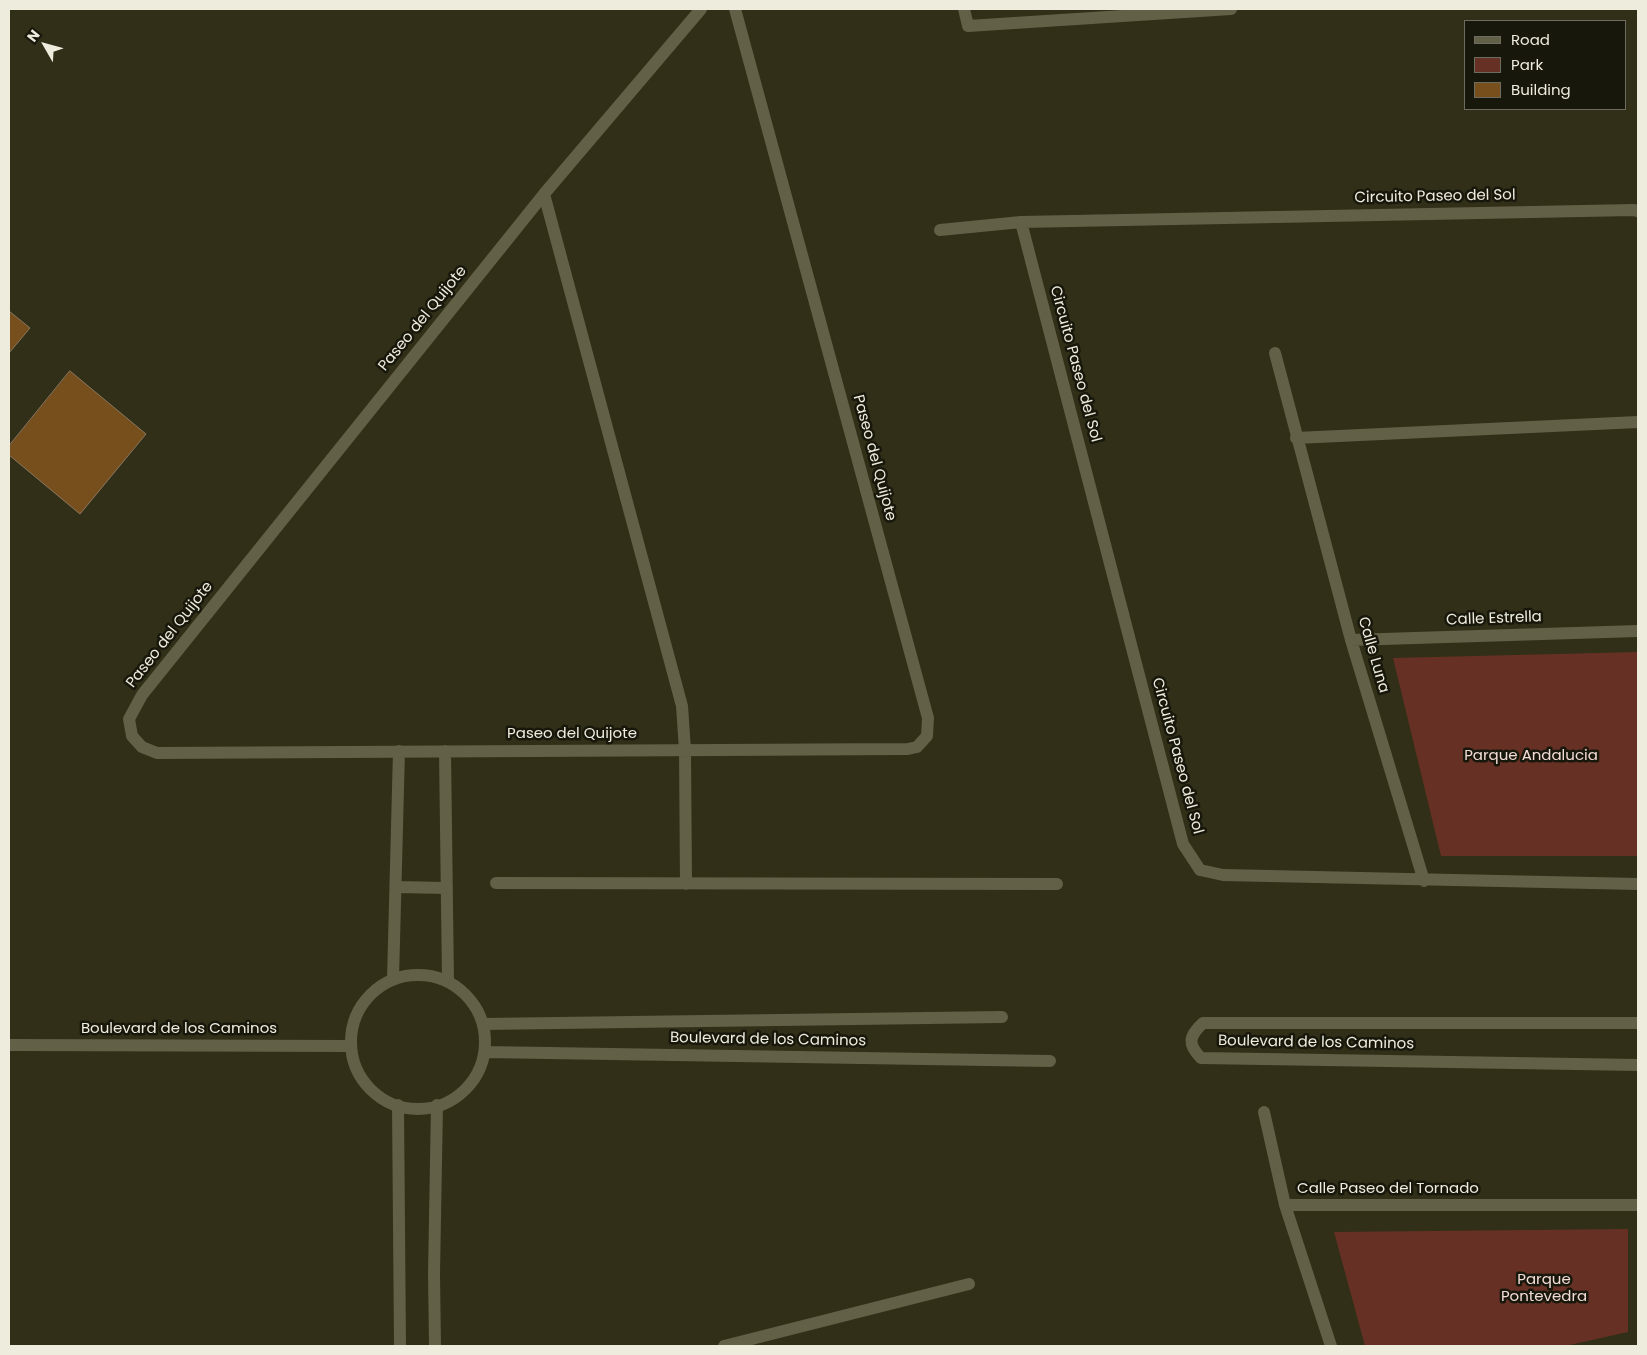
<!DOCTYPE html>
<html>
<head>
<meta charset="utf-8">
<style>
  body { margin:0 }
  #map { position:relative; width:1647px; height:1355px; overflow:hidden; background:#312f17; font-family:Poppins,sans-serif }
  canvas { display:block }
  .frame { position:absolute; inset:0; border:10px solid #edecdd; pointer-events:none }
  .legend { position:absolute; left:1464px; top:20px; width:162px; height:90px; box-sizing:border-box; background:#18170c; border:1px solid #6d6c60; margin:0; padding:6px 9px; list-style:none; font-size:15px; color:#edecdd }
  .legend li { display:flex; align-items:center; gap:10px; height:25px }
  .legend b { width:25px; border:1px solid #6d6c60 }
  .north { position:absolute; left:20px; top:20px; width:50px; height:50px; -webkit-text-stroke:4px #18170c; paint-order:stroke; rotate:308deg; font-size:14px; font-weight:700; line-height:20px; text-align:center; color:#edecdd }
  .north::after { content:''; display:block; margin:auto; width:18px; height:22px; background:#edecdd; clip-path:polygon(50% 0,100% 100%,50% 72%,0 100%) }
</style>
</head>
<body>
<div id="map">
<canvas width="1647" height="1355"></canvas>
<div class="frame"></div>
<ul class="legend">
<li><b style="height:6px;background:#626046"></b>Road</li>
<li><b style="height:14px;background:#663124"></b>Park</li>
<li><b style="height:14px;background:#774f1c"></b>Building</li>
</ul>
<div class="north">N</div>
</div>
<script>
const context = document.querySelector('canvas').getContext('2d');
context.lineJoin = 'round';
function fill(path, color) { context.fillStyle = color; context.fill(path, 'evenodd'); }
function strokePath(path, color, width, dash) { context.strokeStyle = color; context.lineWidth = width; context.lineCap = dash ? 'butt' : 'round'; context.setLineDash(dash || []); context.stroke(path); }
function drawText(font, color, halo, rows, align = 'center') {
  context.font = font + ' Poppins,sans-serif'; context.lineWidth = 5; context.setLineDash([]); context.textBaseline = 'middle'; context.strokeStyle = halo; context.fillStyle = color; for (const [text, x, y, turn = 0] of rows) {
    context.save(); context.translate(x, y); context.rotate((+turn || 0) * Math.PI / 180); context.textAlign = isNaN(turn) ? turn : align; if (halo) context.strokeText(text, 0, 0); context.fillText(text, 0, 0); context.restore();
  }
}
fill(new Path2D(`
  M1638 652V856H1441L1393 658Z
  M1628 1229V1332L1565 1346H1365L1334 1232Z`), '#663124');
const building = new Path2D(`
  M9 311 30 328 9 353Z
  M70 371 146 434 80 514 9 455V446Z`);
fill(building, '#774f1c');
strokePath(building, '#8a7762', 1);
strokePath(new Path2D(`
  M701 9 544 194 142 695 129 719 132 736 142 747 157 753 908 749 917 747 927 736 928 718 735 9
  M964 9 968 26 1231 9
  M544 194 682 706 685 750 686 884
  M1638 211 1633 210 1021 222 1183 844 1200 870 1223 875 1638 884
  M940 230 1021 222
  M1275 353 1351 640 1424 881
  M1296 438 1638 422
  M1351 640 1638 631
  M445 751 448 981
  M496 883 1057 884
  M396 887 447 888
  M351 1042a67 67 0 1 1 134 0a67 67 0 1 1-134 0Z
  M393 979 399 751
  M1638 1023H1203C1189 1036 1187 1044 1201 1058L1638 1065
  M483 1024 1002 1017
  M9 1045 350 1046
  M485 1052 1050 1061
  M398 1105 400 1346
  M1264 1112 1285 1205 1331 1346
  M1285 1205H1638
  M435 1346 434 1274 437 1105
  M724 1346 969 1284`), '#626046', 12);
drawText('15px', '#edecdd', '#18170c', [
  ["Circuito Paseo del Sol",1435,197,-1],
  ["Paseo del Quijote",423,319,-51],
  ["Circuito Paseo del Sol",1075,364,75],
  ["Paseo del Quijote",874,458,75],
  ["Calle Estrella",1494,619,-2],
  ["Paseo del Quijote",170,635,-52],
  ["Calle Luna",1373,655,74],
  ["Paseo del Quijote",572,734],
  ["Circuito Paseo del Sol",1177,756,75],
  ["Boulevard de los Caminos",179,1029],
  ["Boulevard de los Caminos",768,1040,1],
  ["Boulevard de los Caminos",1316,1043,1],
  ["Calle Paseo del Tornado",1388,1189]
]);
drawText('15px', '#f3dcd6', '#18170c', [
  ["Parque Andalucia",1531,756],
  ["Parque",1544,1280],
  ["Pontevedra",1544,1297]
]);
</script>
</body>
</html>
